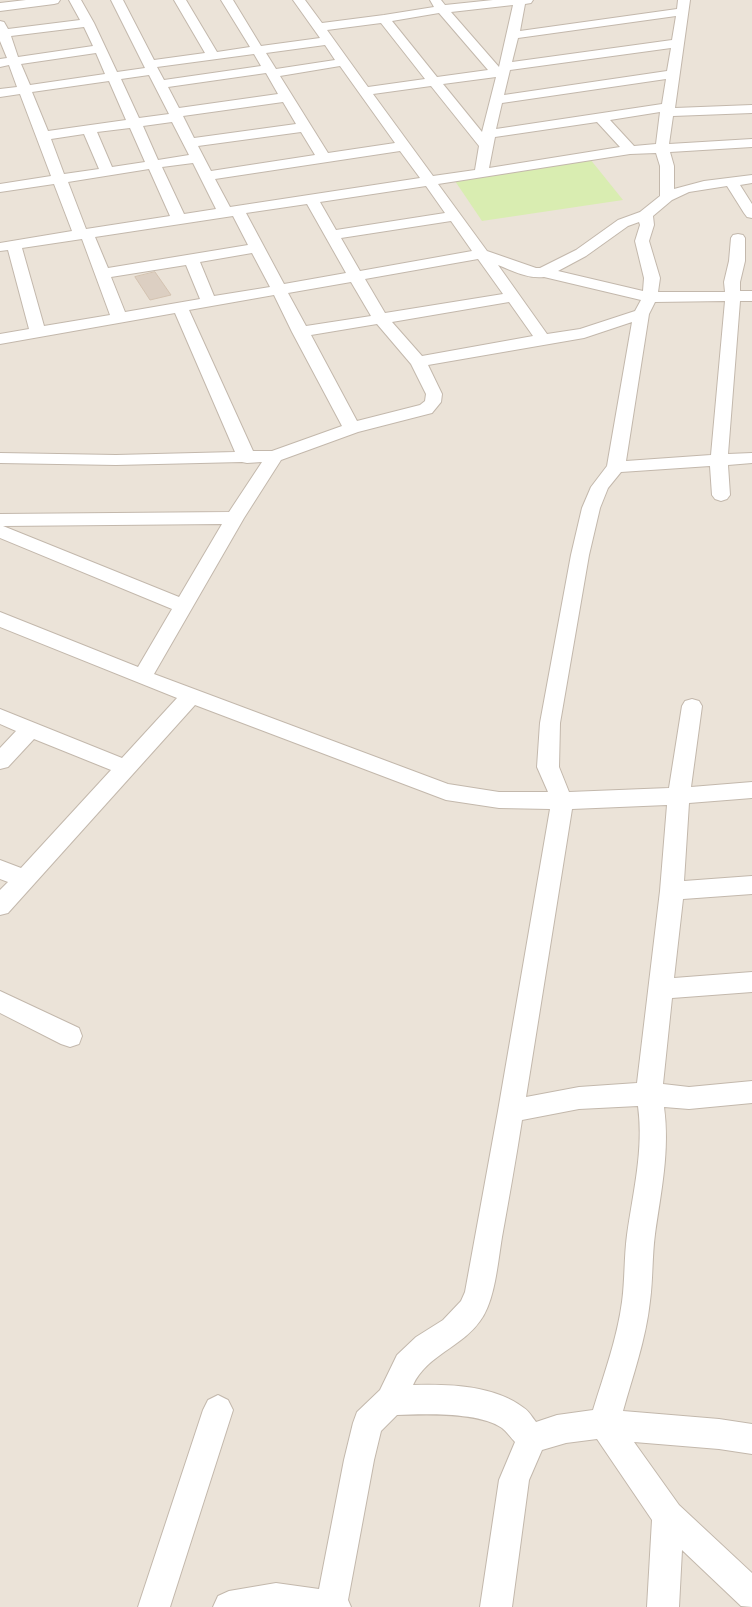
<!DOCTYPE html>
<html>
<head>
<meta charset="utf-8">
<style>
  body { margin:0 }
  canvas { display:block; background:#f6f1eb }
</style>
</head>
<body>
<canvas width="752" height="1607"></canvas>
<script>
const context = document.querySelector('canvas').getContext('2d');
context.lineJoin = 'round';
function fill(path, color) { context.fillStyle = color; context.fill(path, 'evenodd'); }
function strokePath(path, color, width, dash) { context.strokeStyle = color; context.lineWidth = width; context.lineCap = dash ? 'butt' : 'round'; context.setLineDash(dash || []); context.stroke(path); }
fill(new Path2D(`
  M0 0H752V1607H0Z`), '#ebe3d8');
fill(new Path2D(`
  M590 159 623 200 482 221 453 178Z`), '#d9edb1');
const building = new Path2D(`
  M155 272 171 295 150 300 135 277Z`);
fill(building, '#dccfc2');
strokePath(building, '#d4c3b1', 1);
const minor = new Path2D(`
  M26 0H60L58 3 54 4 0 11V3Z
  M69 0H81L94 23 117 72 145 68 111 0H123L154 60 205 53 174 0H186L217 52 250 47 221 0H233L261 46 320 38 293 0H305L322 23 384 15 434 7 430 0H441L445 5 493 0H533L531 3 525 4 520 31 677 9 678 0H690L675 108 752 105V113L673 116 669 144 752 139V147L670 152 674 166V189L704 181 752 175V183L740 185 752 204V218L747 217 744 213 727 186 689 192 672 200 653 216 654 225 649 241 660 278 658 292H725L724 282 729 261 731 238 733 235 738 234 743 235 745 238V261L740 282V291H752V301H740L728 454 752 453V463L728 465 730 495 727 499 721 501 715 499 712 495 710 466 621 472 608 488 600 508 589 555 560 723 559 767 569 792 669 788 682 706 685 701 692 699 699 701 702 706 691 787 752 782V798L689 803 684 881 752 876V894L683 899 674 978 752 972V992L672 998 663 1084 689 1087 752 1081V1103L689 1109 664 1107C670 1150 661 1192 655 1234 652 1256 653 1279 650 1301 646 1339 633 1375 623 1411L719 1419 752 1424V1454L719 1449 634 1442 679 1505 752 1573V1607L741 1606 682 1550 679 1607H647L652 1520 597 1439 566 1443 542 1450 529 1480 512 1607H480L499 1480 515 1442C511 1438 507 1432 502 1428 479 1412 425 1414 397 1415L381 1431 374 1460 348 1600 351 1607H213L218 1596 229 1591 276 1583 319 1589 344 1460 353 1423 357 1412 380 1390 397 1355 416 1337 443 1320 461 1301 465 1292 498 1111 550 809 499 808 446 800 195 705 8 913 0 915V890L8 882 0 879V860L21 868 111 770 34 739 8 767 0 769V748L16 731 0 724V709L122 758 177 698 0 627V612L138 667 172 609 0 538V514L229 512 262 462 247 463 242 462 116 465 0 463V453L116 455 235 452 175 313 0 344V334L29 329 8 250 0 251V243L72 231 54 184 0 192V184L51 176 20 94 0 97V89L17 87 9 65 0 67V59L7 58 0 41V21L4 22 8 29 80 20ZM513 5 499 67 451 12ZM439 13 488 70 437 77 392 21ZM676 16 672 40 512 62 518 38ZM381 23 425 79 368 87 327 30ZM84 27 93 46 18 57 11 36ZM325 45 335 60 276 69 266 53ZM671 48 667 71 504 95 510 70ZM96 53 105 74 30 85 21 64ZM254 54 261 66 164 80 157 67ZM340 66 395 143 328 153 280 76ZM266 73 278 94 179 108 168 87ZM149 75 169 114 139 118 121 79ZM496 77 482 132 443 84ZM666 79 662 104 496 129 502 103ZM109 81 126 120 48 131 32 92ZM431 86 479 146 475 170 433 176 373 94ZM283 102 296 124 194 138 183 116ZM660 112 656 144 634 146 610 120ZM172 122 189 155 158 160 143 126ZM597 122 620 147 489 168 495 137ZM130 128 145 162 112 167 97 132ZM301 132 315 155 211 171 198 146ZM84 134 99 169 64 174 51 139ZM400 151 420 178 230 207 215 179ZM656 153 660 166V196L640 212 618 220 576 250 540 268H536L487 251 438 184 630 154ZM193 163 216 209 184 214 162 167ZM149 169 170 216 86 229 68 182ZM426 186 445 213 336 230 320 202ZM307 204 346 273 284 284 246 213ZM233 216 248 245 108 268 95 237ZM451 221 472 251 360 271 341 238ZM639 222 640 225 635 241 644 278 643 291 558 271 586 256 628 226ZM82 239 110 315 44 326 22 248ZM252 253 270 287 214 296 200 262ZM478 259 503 294 385 313 365 279ZM186 265 200 299 125 312 111 277ZM498 265C513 271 528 279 544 277L641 300 635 311 580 329 547 334ZM351 282 371 316 306 326 288 293ZM274 295 292 332 342 426 272 451H253L189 310ZM725 301 711 455 626 461 649 314 655 302ZM509 302 533 336 422 356 392 322ZM632 322 607 466 591 487 582 508 571 555 540 723 537 767 548 792H499L448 784 154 674 244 518 281 460 358 432 432 413 441 402 442 394 428 365 584 338ZM377 324 411 364 426 394 425 401 420 405 357 421 311 335ZM222 524 179 597 3 526ZM667 805 660 891 637 1083 579 1087 526 1097 572 809ZM638 1106C644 1150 633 1192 627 1235 624 1257 625 1280 622 1302 617 1339 604 1374 593 1410L557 1415 536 1422C532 1417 529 1411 524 1408 494 1385 449 1384 413 1385 427 1355 462 1347 480 1321 495 1302 498 1261 502 1237 509 1198 516 1159 522 1120L579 1109Z
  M0 991 79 1028 82 1036 79 1044 70 1047 61 1044 0 1013Z
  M218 1395 228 1400 233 1410 170 1607H138L203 1410 208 1400Z`);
strokePath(minor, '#c3b8ac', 2);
fill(minor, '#fff');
</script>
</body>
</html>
